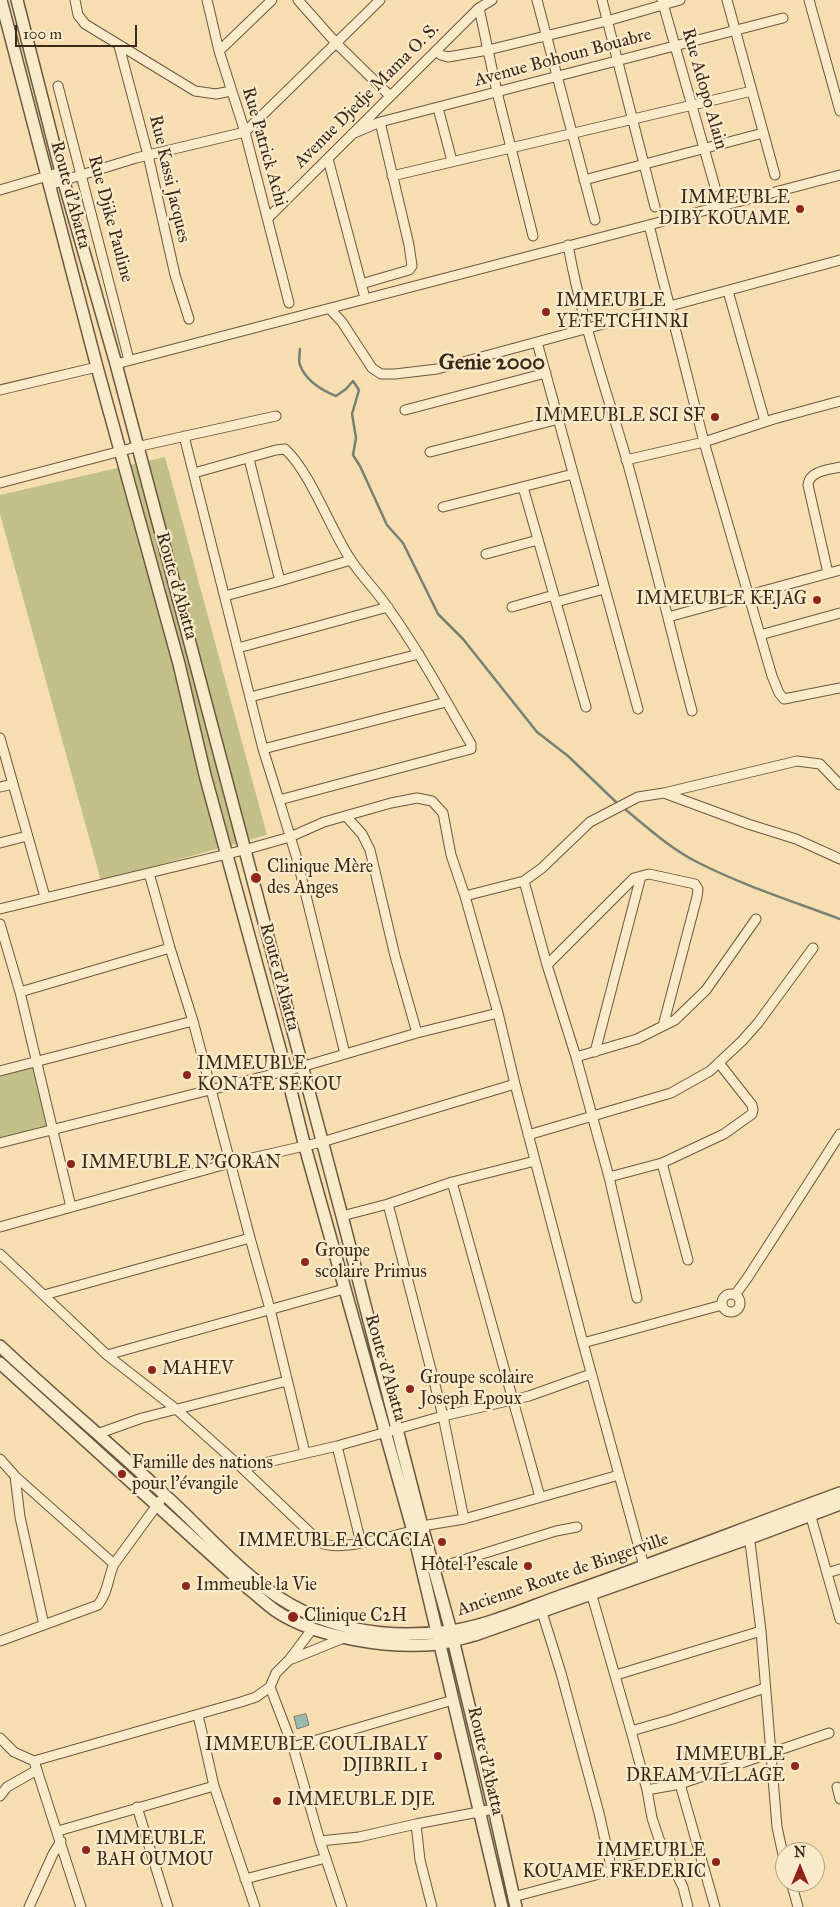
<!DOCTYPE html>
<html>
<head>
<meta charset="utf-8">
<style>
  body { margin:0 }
  #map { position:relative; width:840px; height:1907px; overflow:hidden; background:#f7deb0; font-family:"IM FELL Great Primer",serif }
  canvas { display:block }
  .north { position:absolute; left:775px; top:1842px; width:50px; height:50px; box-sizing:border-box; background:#faeacc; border:1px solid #ae9d84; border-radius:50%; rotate:0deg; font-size:14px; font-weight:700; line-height:20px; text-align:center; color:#3c2a19 }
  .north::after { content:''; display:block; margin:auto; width:18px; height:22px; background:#8f2418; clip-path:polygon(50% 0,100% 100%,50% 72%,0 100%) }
  .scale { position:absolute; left:15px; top:25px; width:122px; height:22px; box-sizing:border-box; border:2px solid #3c2a19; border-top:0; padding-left:6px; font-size:15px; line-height:18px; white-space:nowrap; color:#3c2a19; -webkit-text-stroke:4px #faeacc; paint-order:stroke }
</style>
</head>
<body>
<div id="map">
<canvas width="840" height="1907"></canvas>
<div class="north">N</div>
<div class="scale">100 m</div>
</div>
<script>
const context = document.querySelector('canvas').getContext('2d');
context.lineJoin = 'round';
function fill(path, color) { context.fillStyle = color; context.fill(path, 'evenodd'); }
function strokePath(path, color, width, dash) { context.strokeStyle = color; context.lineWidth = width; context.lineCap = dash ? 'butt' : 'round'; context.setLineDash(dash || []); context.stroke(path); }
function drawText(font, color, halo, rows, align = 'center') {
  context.font = font + ' "IM FELL Great Primer",serif'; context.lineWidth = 4.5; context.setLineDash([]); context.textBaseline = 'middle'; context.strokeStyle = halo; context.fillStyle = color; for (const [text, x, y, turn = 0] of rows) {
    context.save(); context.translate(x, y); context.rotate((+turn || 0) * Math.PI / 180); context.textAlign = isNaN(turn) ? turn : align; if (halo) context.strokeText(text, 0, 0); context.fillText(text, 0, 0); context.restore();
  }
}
fill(new Path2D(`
  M165 457 267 835 101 881 0 514V495Z
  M37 1064 50 1128 0 1140V1075Z`), '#c1c088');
const water = new Path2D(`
  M306 1714 309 1725 297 1729 294 1717Z`);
fill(water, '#9ebbb1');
strokePath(water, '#778174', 1);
strokePath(new Path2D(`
  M300 349C300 354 298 360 300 365 306 381 321 390 336 396L346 389 353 381 359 390 352 414 356 438 353 455 360 466 387 525 403 543 438 614 463 639 537 732 568 756 616 802
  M626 810C648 828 671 849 697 862 742 885 792 901 840 919`), '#778174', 2.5);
const minor = new Path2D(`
  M75 0 78 15 85 24 195 91 216 94 231 91
  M207 0 219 51 245 132 289 303
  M298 0 336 43 390 96
  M537 0 595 220
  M602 0 655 207
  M662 0 715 187
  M727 0 775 175
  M809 0 840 111
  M479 8 497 92 533 236
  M119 46 148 155 175 275 189 319
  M219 51 272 0
  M436 51 441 55 448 57 488 50 607 21 680 0
  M58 86 129 360
  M438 108 452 161
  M352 134 380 122 783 18
  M328 159 365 298
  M392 176 752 91
  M584 180 763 133
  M49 185 136 158 245 132 380 0
  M0 190 61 172
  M268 218 479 8 492 0
  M649 225 704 442 772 676 779 693 784 699 840 688
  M568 245C581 319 606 389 627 461 650 544 670 628 692 711
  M361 284 409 270 412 266 409 245 380 122
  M728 291 765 422
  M330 309 342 322 372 368 381 374H395L437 369 840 260
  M537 342 638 709
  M116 364 840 175
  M0 390 97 367
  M405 410 546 373
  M184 436 263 749 279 800 471 749V744C444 698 419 651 388 608 377 591 362 577 351 560 330 529 311 473 285 449L276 450 194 473
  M430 452 559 419
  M249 459 280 581
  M626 460 704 442 774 419 840 401
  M0 483 136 447 276 416
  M523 487 586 707
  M443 507 573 474
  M486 554 538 540
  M828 573 808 485C809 471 828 470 840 467
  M225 596 280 581 351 560
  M556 602 604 589
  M512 607 554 595
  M668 617 840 570
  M760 635 840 613
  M238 648 388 607
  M250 697 419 654
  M0 738 45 897
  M263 749 446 702
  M0 787 13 784
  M664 793 797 761 820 764 840 785
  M279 800 297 859 345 1054
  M346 816 362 834 370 850 395 956 417 1033
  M0 843 27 836
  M524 881 547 965 576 1057 609 1177 637 1298
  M465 896 524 881 542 868 590 822 638 797 664 793 748 824 796 839 840 859
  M0 909 244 850 290 837 324 822 391 803 417 798 432 801 443 813 451 855 465 896 498 1013 515 1084 583 1343 644 1566
  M0 924 20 992 71 1207
  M547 965 634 878 649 874 695 884 698 889 697 897 663 1026
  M20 992 170 948
  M595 1052 641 876
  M576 1057 637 1039 675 1020 706 990 756 919
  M0 1071 193 1021
  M528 1135 671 1093 710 1071 742 1041 758 1023 813 948
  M0 1143 301 1067 417 1033 498 1013
  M662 1163 688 1260
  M609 1177 662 1163 724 1134 752 1114 753 1110 752 1105 719 1063
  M452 1182 535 1161
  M388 1204 443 1416 464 1519
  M342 1216 388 1204 452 1182 540 1497
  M0 1227 230 1163 322 1142 515 1084
  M250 1238 270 1309 305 1453
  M0 1254 107 1355 176 1409 242 1468 321 1543C343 1552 389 1536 413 1531
  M722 1303a9 9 0 1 1 18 0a9 9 0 1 1-18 0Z
  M44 1295 250 1238 193 1021 170 948 149 873
  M735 1295 748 1277 840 1134
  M583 1343 722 1305
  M107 1355 344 1289
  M97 1434 142 1418 287 1381
  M337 1446 443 1416 529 1396 591 1374
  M0 1459 15 1476 114 1564
  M242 1468 337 1446 361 1543
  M15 1476 20 1517 44 1625
  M809 1510 840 1619
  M422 1526 464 1519 619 1475
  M749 1534 761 1631 777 1827 785 1864
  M434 1569 556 1531 577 1527
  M827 1573 840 1569
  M590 1589 631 1731 647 1790 652 1818 659 1839 683 1887 688 1907
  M540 1606 561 1673 599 1813 612 1871
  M313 1628 289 1660 276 1673 270 1687 293 1747 320 1841 342 1907
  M0 1641 98 1605C108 1593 108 1577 114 1564L160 1501
  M292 1659 346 1637
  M616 1675 761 1631
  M198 1715 214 1786 255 1907
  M631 1731 673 1719 765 1688
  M0 1738 14 1752 34 1761 241 1702 256 1697 270 1687
  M293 1747 453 1700
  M34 1761 81 1907
  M680 1784 715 1907
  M837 1787 840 1799
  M647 1790 680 1784 829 1733
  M0 1796 7 1787 37 1770
  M137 1807 168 1907
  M416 1824 420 1860 432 1907
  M58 1831 214 1786
  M320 1841 359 1837 416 1824 494 1809
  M245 1879 326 1858
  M791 1882 798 1907
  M513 1897 667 1856
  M29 1907 53 1854 61 1841`);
const tertiary = new Path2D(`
  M1 0 97 367 179 664 205 775 286 1071 305 1147 413 1531 502 1907
  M17 0 61 172 116 364 342 1216 422 1526 451 1631 494 1809 516 1907
  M0 1346C54 1397 112 1445 166 1496 208 1534 251 1587 303 1611 349 1633 401 1638 451 1631 490 1625 529 1607 566 1594 658 1562 749 1526 840 1493
  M0 1363 249 1589C258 1596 266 1604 276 1611 316 1638 390 1649 438 1644 450 1642 463 1638 475 1635L750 1538 840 1504`);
strokePath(minor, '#6b573f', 11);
strokePath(tertiary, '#6b573f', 14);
strokePath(minor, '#faeacc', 9);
strokePath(tertiary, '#faeacc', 11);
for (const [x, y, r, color] of [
  [800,209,5,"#8f2418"],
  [546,312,5,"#8f2418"],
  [715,417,5,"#8f2418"],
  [817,600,5,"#8f2418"],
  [256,878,6,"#8f2418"],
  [187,1075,5,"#8f2418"],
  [71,1164,5,"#8f2418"],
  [305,1262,5,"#8f2418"],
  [152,1370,5,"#8f2418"],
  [410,1389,5,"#8f2418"],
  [122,1474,5,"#8f2418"],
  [442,1542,5,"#8f2418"],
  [528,1566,5,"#8f2418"],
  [186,1586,5,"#8f2418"],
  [293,1617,6,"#8f2418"],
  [438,1756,5,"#8f2418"],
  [795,1766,5,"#8f2418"],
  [277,1801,5,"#8f2418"],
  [86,1850,5,"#8f2418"],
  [716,1862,5,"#8f2418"]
]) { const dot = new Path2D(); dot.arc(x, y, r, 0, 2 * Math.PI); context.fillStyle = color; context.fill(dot); strokePath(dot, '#faeacc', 2); }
drawText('18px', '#3c2a19', '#faeacc', [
  ["Avenue Bohoun Bouabre",563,58,-15],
  ["Rue Adopo Alain",704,89,74],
  ["Avenue Djedje Mama O. S.",367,96,-45],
  ["Rue Patrick Achi",264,147,74],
  ["Rue Kassi Jacques",169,179,77],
  ["Route d'Abatta",70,195,75],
  ["Rue Djike Pauline",110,219,75],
  ["Route d'Abatta",176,586,74],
  ["Route d'Abatta",279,977,75],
  ["Route d'Abatta",385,1368,74],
  ["Ancienne Route de Bingerville",563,1575,-19],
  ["Route d'Abatta",485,1761,77]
]);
drawText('18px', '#3c2a19', '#faeacc', [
  ["IMMEUBLE",790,199,"right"],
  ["DIBY KOUAME",790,220,"right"],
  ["IMMEUBLE",556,302],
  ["YETETCHINRI",556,323],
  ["IMMEUBLE SCI SF",705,417,"right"],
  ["IMMEUBLE KEJAG",807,600,"right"],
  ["Clinique Mère",267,868],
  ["des Anges",267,889],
  ["IMMEUBLE",197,1065],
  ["KONATE SEKOU",197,1086],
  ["IMMEUBLE N'GORAN",81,1164],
  ["Groupe",315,1252],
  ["scolaire Primus",315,1273],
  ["MAHEV",162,1370],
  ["Groupe scolaire",420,1379],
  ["Joseph Epoux",420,1400],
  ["Famille des nations",132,1464],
  ["pour l'évangile",132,1485],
  ["IMMEUBLE ACCACIA",432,1542,"right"],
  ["Hôtel l'escale",518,1566,"right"],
  ["Immeuble la Vie",196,1586],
  ["Clinique C2H",304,1617],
  ["IMMEUBLE COULIBALY",428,1746,"right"],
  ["DJIBRIL 1",428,1767,"right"],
  ["IMMEUBLE",785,1756,"right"],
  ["DREAM VILLAGE",785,1777,"right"],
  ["IMMEUBLE DJE",287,1801],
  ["IMMEUBLE",96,1840],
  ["BAH OUMOU",96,1861],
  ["IMMEUBLE",706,1852,"right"],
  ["KOUAME FREDERIC",706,1873,"right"]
], 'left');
drawText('bold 22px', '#3c2a19', '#faeacc', [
  ["Genie 2000",492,364]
]);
</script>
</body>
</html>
